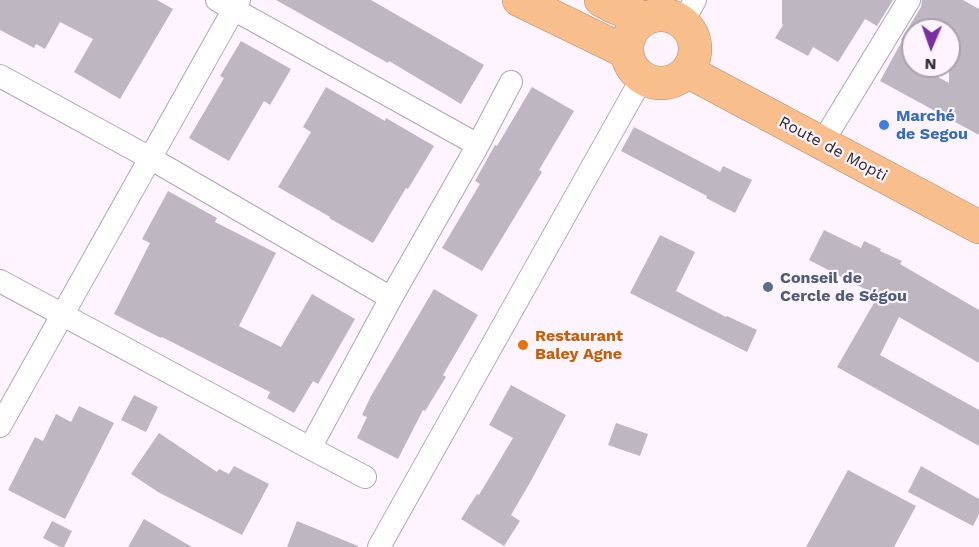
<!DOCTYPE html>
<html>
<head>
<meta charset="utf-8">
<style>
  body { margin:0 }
  #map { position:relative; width:979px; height:547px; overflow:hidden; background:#fdf4ff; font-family:"Work Sans",sans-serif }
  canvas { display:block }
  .north { position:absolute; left:901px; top:18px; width:60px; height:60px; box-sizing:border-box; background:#fdf4ff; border:2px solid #a9a2ab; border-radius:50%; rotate:182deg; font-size:16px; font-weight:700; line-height:24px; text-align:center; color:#2b282c }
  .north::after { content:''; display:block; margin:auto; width:21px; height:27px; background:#7630a4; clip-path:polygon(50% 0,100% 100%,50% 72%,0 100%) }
</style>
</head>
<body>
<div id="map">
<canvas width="979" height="547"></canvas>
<div class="north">N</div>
</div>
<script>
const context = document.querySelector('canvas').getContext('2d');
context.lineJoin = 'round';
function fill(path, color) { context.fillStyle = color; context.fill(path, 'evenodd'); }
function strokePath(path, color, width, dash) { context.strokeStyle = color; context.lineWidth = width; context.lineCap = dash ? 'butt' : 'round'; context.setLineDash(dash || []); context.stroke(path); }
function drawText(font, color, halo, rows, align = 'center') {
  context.font = font + ' "Work Sans",sans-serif'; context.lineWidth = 4.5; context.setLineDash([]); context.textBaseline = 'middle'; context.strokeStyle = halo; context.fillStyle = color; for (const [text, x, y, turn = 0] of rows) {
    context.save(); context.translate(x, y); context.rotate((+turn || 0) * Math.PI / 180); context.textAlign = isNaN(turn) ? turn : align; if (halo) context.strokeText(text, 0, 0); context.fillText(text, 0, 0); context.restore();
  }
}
fill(new Path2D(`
  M0 0H157L173 9 120 99 74 72 93 39 60 22 45 49 36 44 34 48 0 30Z
  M276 0H371L484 65 461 104 389 61 388 63Z
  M782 0H893L877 26 865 19 838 62 813 47 808 56 775 38 783 25 782 24Z
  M922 0H963L979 9V135L880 81 902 41 901 40 921 7ZM913 30H949V83L918 66H913Z
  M241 41 291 69 270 105 264 101 229 161 189 138 224 78 220 76Z
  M326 87 385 121 386 118 434 146 408 189 406 188 373 243 329 218 330 217 278 187 311 132 303 127Z
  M532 87 574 111 539 170 542 172 482 271 442 248 480 184 475 181 495 145 497 146Z
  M634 127 720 172 723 166 752 180 735 213 706 198 707 196 621 151Z
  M168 191 217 218 215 222 276 253 239 326 281 347 312 294 355 319 318 384 313 381 294 413 267 398 270 392 162 337 161 338 114 314 150 243 142 239Z
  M824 230 861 248 864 241 881 249 880 251 902 261 900 264 979 310V363L899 317 880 355 979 410V446L837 367 878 296 809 260Z
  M660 235 695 252 676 291 726 317 727 316 757 330 747 352 630 293Z
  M434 289 478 315 443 375 446 377 425 411 423 410 398 459 357 438 367 417 362 415 371 396Z
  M511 385 566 415 532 479 511 515 520 521 504 546 461 519 477 494 479 495 513 438 489 425Z
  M134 395 158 407 146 432 121 420Z
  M79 406 114 423 65 519 8 490 35 437 43 441 56 414 71 422Z
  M616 423 648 434 640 456 608 445Z
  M159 433 217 472 219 469 229 474 234 466 269 484 242 535 158 492 131 474Z
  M921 466 979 499V514L973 526 908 492Z
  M848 470 916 506 894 547H806Z
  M144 519 192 547H128Z
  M52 521 72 531 64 547H60L43 538Z
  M297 521 358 546V547H287Z`), '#beb6c0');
const street = new Path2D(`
  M217 0 478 145
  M683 22 695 0
  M0 76 150 158 391 298
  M822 143 909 0
  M0 281 310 448 365 477
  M0 426 239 0
  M310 448 391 298 478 145 511 82
  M379 547 642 78`);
const highway = new Path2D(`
  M519 0 626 52
  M601 0 614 7 644 18
  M627 49a34 34 0 1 1 68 0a34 34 0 1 1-68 0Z
  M687 71 979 227`);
strokePath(street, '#afa6b0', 24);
strokePath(highway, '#b08a6b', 34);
strokePath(street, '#fff', 22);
strokePath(highway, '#f8bf8d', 33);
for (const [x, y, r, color] of [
  [884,125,6,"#3f7fe0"],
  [768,287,6,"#5c6f8a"],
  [523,345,6,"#e8710a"]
]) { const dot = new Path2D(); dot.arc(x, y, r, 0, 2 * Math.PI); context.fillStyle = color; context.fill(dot); strokePath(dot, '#fdf4ff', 2); }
drawText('bold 16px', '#366cbe', '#fdf4ff', [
  ["Marché",896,116],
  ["de Segou",896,134]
], 'left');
drawText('16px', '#2b282c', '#fdf4ff', [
  ["Route de Mopti",833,149,28]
]);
drawText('bold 16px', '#4e5e75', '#fdf4ff', [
  ["Conseil de",780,278],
  ["Cercle de Ségou",780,296]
], 'left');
drawText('bold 16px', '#c56008', '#fdf4ff', [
  ["Restaurant",535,336],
  ["Baley Agne",535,354]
], 'left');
</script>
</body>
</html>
